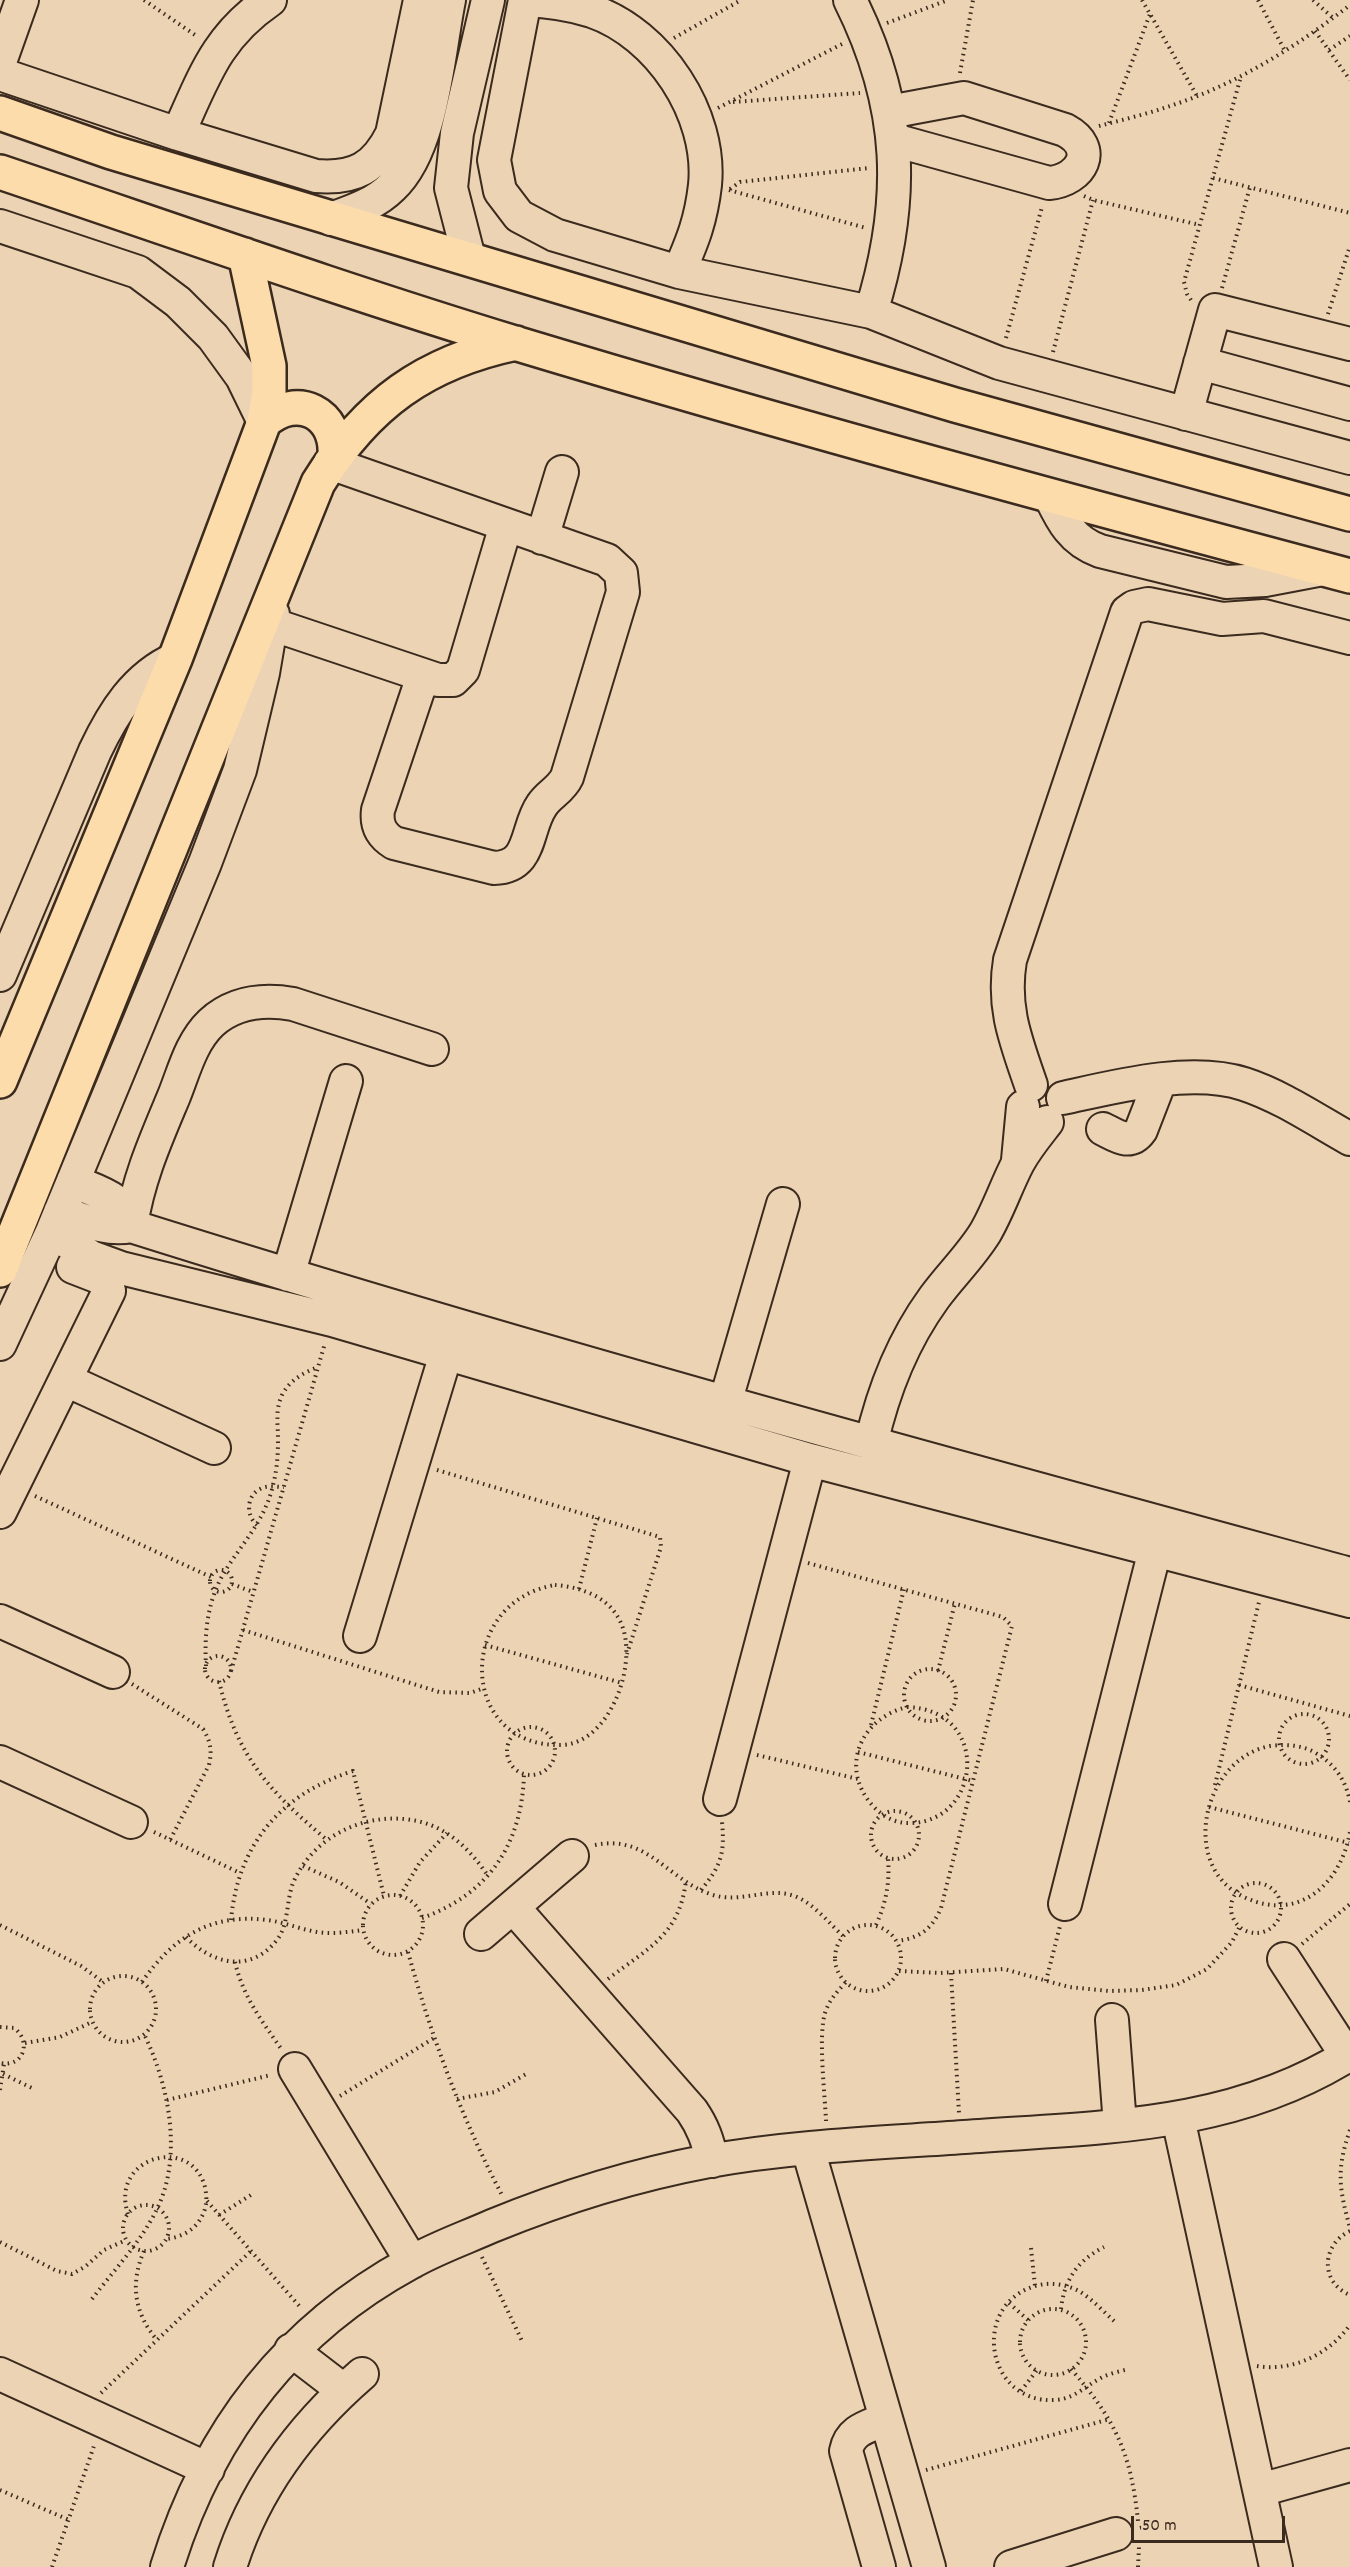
<!DOCTYPE html>
<html>
<head>
<meta charset="utf-8">
<style>
  body { margin:0 }
  #map { position:relative; width:1350px; height:2567px; overflow:hidden; background:#ecd3b4; font-family:Dekko,sans-serif }
  canvas { display:block }
  .scale { position:absolute; left:1131px; top:2516px; width:154px; height:27px; box-sizing:border-box; border:3px solid #3b2a1e; border-top:0; padding-left:8px; font-size:18px; line-height:21px; white-space:nowrap; color:#3b2a1e; -webkit-text-stroke:4px #ecd3b4; paint-order:stroke }
</style>
</head>
<body>
<div id="map">
<canvas width="1350" height="2567"></canvas>
<div class="scale">50 m</div>
</div>
<script>
const context = document.querySelector('canvas').getContext('2d');
context.lineJoin = 'round';
function strokePath(path, color, width, dash) { context.strokeStyle = color; context.lineWidth = width; context.lineCap = dash ? 'butt' : 'round'; context.setLineDash(dash || []); context.stroke(path); }
const minor = new Path2D(`
  M525 0 494 160 500 191 519 216 555 235 679 272 871 312 999 363 1350 458
  M525 0C549 1 570 4 592 11 659 34 712 114 705 185 701 220 693 240 679 272
  M850 0C903 106 906 200 871 312
  M0 62 22 0
  M0 74 178 134 316 176C355 179 375 168 392 134L420 0
  M889 112 964 98 1065 130C1099 148 1082 180 1049 183L894 140
  M178 134C204 77 216 37 270 0
  M331 219C353 211 375 204 392 187 433 149 438 54 449 0
  M0 226 138 272 178 302 213 337 242 377 264 422
  M469 258 451 188 457 133 488 0
  M1200 363 1350 404
  M1186 414 1215 310 1350 344
  M330 463 607 560 621 573 623 592 567 777C561 790 549 794 542 805 525 829 533 867 494 868L394 843C381 835 376 825 378 810L423 676
  M1050 496C1062 521 1072 541 1100 551L1226 582 1265 580 1323 569
  M542 538 562 472
  M271 624 438 680H453L463 670 506 525
  M0 975 95 751C113 713 135 677 175 659
  M1031 1085C1016 1041 1002 1008 1010 960L1127 612 1134 607 1148 604 1222 619 1264 616 1350 638
  M1063 1098C1117 1086 1191 1067 1244 1084 1281 1096 1316 1120 1350 1139
  M1103 1129C1117 1136 1130 1146 1141 1130L1160 1081
  M1018 1160 1023 1107
  M73 1181C97 1192 125 1197 131 1226
  M60 1212C84 1220 106 1231 131 1226 534 1353 942 1463 1350 1574
  M131 1226C138 1179 156 1139 174 1096 184 1071 191 1042 211 1023 234 1002 264 999 293 1004L432 1049
  M52 1232 91 1257 121 1268 332 1320 810 1460 1350 1601
  M288 1275 346 1081
  M0 1344 52 1232 205 863 240 770 263 673 273 614
  M66 1380 214 1448
  M725 1403 783 1204
  M871 1444C883 1391 902 1342 934 1298 950 1276 970 1257 985 1233 998 1211 1006 1186 1018 1163 1026 1148 1037 1135 1047 1122
  M0 1512 109 1291 104 1279 73 1267
  M0 1621 113 1672
  M360 1636 446 1354
  M0 1762 131 1822
  M720 1799 810 1460
  M1065 1904 1155 1550
  M513 1907 692 2111C703 2127 708 2141 712 2161
  M481 1934 572 1856
  M1284 1959 1347 2056
  M1112 2020 1120 2125
  M295 2069 412 2262
  M1178 2118 1276 2567
  M808 2149 929 2567
  M291 2350 343 2390
  M0 2374 208 2469
  M1260 2490 1350 2465
  M167 2567C208 2434 287 2330 410 2263 436 2248 465 2238 492 2226 563 2197 634 2175 709 2161 793 2146 879 2143 964 2137 1099 2127 1231 2129 1350 2054
  M230 2567C254 2490 302 2426 362 2374
  M879 2567 846 2451C850 2430 867 2427 886 2419
  M1011 2567 1116 2534`);
const major = new Path2D(`
  M0 113 111 152 955 405 1350 514
  M0 172C172 230 344 291 518 344 793 427 1072 502 1350 576
  M264 422C297 392 338 413 335 456
  M0 1081 175 659 264 422 269 392V366L245 255
  M0 1270 318 483C367 404 425 362 516 343`);
strokePath(minor, '#3b2a1e', 36);
strokePath(major, '#3b2a1e', 38);
strokePath(new Path2D(`
  M144 0 198 37
  M1142 0 1197 96
  M1258 0 1285 51
  M1313 0 1333 18
  M887 23 948 0
  M1315 31 1350 80
  M674 38 741 0
  M1329 50 1350 36
  M960 73 973 0
  M733 102 860 93
  M718 108 842 44
  M1109 123 1150 14
  M1099 126C1122 120 1147 114 1170 106 1235 85 1296 47 1350 5
  M1213 178 1350 213
  M730 189 740 182 869 168
  M729 190 866 228
  M1084 196 1093 200 1200 225
  M1222 288 1250 187
  M1191 300 1187 294 1184 282 1241 76
  M1328 314 1350 246
  M1006 338 1042 207
  M1053 352 1093 200
  M437 1470 660 1537 661 1547 627 1654
  M35 1496 211 1577
  M257 1525C246 1516 246 1496 260 1489 267 1485 276 1487 284 1487
  M808 1563 1003 1617 1012 1626 941 1908C932 1929 920 1938 897 1941
  M210 1581a11 11 0 1 1 22 0a11 11 0 1 1-22 0Z
  M232 1584 253 1592
  M555 1585C580 1587 608 1596 620 1621 640 1660 611 1743 562 1745 458 1748 455 1602 555 1585Z
  M579 1589 597 1518
  M243 1630 439 1692 470 1693 484 1688
  M485 1645 622 1683
  M205 1669a13 13 0 1 1 26 0a13 13 0 1 1-26 0Z
  M206 1666C204 1630 208 1595 229 1565 246 1539 266 1517 273 1485 277 1470 278 1455 278 1440 278 1423 275 1411 282 1395 290 1380 303 1373 318 1367
  M904 1695a26 26 0 1 1 52 0a26 26 0 1 1-52 0Z
  M231 1671 325 1343
  M938 1671 955 1603
  M219 1681C237 1757 269 1791 327 1840
  M132 1684 203 1729C211 1742 212 1751 209 1765L170 1840
  M1239 1685 1350 1716
  M907 1707C991 1710 982 1820 912 1823 896 1824 883 1817 872 1805 839 1767 861 1718 907 1707Z
  M1279 1739a25 25 0 1 1 50 0a25 25 0 1 1-50 0Z
  M871 1725 904 1589
  M507 1751a24 24 0 1 1 48 0a24 24 0 1 1-48 0Z
  M858 1752 973 1781
  M757 1755 858 1779
  M1215 1785 1259 1602
  M1350 1802C1346 1780 1334 1763 1314 1752 1301 1745 1286 1744 1270 1746 1202 1759 1178 1868 1246 1898 1300 1922 1341 1883 1350 1832
  M1209 1807 1349 1843
  M871 1835a24 24 0 1 1 48 0a24 24 0 1 1-48 0Z
  M154 1832 240 1873
  M595 1845C647 1834 667 1879 710 1894 741 1905 769 1885 797 1897 815 1905 829 1923 843 1936
  M303 1866 339 1882 371 1904
  M1231 1908a25 25 0 1 1 50 0a25 25 0 1 1-50 0Z
  M701 1890C721 1866 725 1853 722 1822
  M363 1925a30 30 0 1 1 60 0a30 30 0 1 1-60 0Z
  M400 1896 420 1862 447 1833
  M422 1918C489 1894 522 1844 524 1774
  M231 1920C238 1844 281 1794 353 1771L384 1896
  M835 1958a33 33 0 1 1 66 0a33 33 0 1 1-66 0Z
  M0 1925 81 1966 103 1982
  M876 1925C886 1903 890 1883 888 1858
  M186 1937C212 1964 250 1974 277 1940 289 1924 286 1902 293 1883 312 1839 358 1815 404 1819 442 1822 468 1846 488 1876
  M1302 1944 1350 1904
  M408 1952C431 2036 462 2119 503 2197
  M235 1962C243 1997 262 2021 282 2050
  M899 1971 940 1973 1004 1969 1069 1987 1109 1991 1142 1990 1176 1985 1207 1969 1232 1942 1240 1926
  M951 1973 959 2113
  M90 2009a33 33 0 1 1 66 0a33 33 0 1 1-66 0Z
  M608 1979C648 1948 680 1935 686 1880
  M1046 1981 1060 1926
  M142 1982C173 1937 211 1913 267 1920 283 1922 297 1928 312 1931 329 1935 347 1932 363 1930
  M0 2027 14 2028C32 2041 24 2068 0 2063
  M25 2043 60 2037 92 2022
  M3 2074 34 2089
  M0 2090 4 2064
  M340 2096 434 2038
  M457 2099 495 2092 528 2073
  M167 2100 271 2075
  M826 2121C825 2095 818 2036 825 2013 829 2000 837 1992 846 1982
  M1350 2130C1336 2170 1339 2188 1350 2228
  M207 2201 301 2308
  M123 2228a23 23 0 1 1 46 0a23 23 0 1 1-46 0Z
  M128 2214C109 2157 191 2134 205 2187 207 2196 207 2206 203 2214 196 2230 182 2237 166 2239
  M219 2215 251 2195
  M1350 2231C1322 2244 1319 2282 1350 2295
  M0 2242 57 2271 72 2274 86 2266 104 2250 126 2240
  M1031 2248 1035 2286
  M144 2251C130 2283 134 2313 157 2340
  M482 2257 523 2343
  M92 2299C114 2270 141 2242 157 2209 183 2156 169 2085 144 2034
  M1009 2303 1028 2320
  M1061 2309C1064 2280 1078 2260 1104 2247
  M1020 2342a33 33 0 1 1 66 0a33 33 0 1 1-66 0Z
  M1114 2321C1103 2311 1092 2299 1079 2291 1067 2285 1053 2282 1039 2285 970 2301 984 2404 1055 2400 1075 2399 1086 2385 1103 2377 1111 2373 1121 2371 1129 2369
  M1257 2366C1293 2372 1329 2354 1350 2325
  M1071 2369C1116 2421 1131 2453 1138 2521
  M1021 2391 1037 2370
  M101 2393 251 2251
  M926 2470 1110 2419
  M0 2490 69 2520
  M1140 2528 1154 2524
  M52 2567 95 2443
  M1138 2567 1139 2547`), '#3b2a1e', 4, [1.5, 4.5]);
strokePath(minor, '#ecd3b4', 32);
strokePath(major, '#fddcac', 33);
</script>
</body>
</html>
